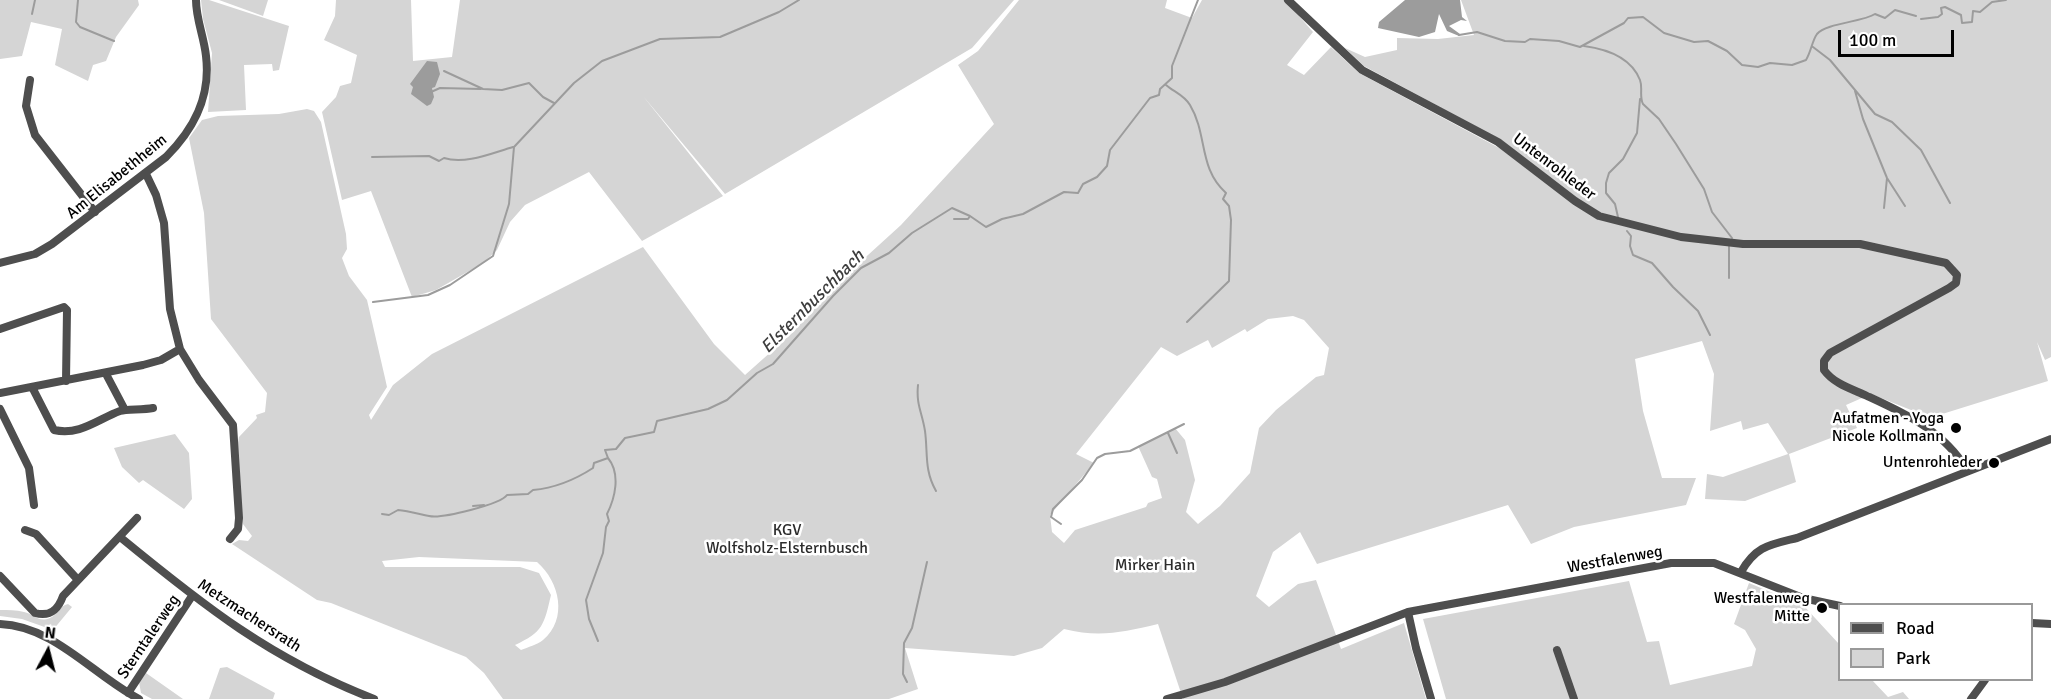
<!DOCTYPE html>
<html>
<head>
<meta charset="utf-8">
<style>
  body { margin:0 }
  #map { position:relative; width:2051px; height:699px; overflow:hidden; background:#fff; font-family:Signika,sans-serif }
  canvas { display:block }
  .legend { position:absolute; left:1838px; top:603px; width:195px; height:78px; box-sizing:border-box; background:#fff; border:2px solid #999; margin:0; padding:8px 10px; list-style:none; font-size:18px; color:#000 }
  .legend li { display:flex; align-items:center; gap:12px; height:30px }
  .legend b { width:30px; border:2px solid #999 }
  .north { position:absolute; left:18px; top:621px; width:60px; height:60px; -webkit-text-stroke:4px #fff; paint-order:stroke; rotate:7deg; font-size:16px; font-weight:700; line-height:24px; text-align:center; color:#000 }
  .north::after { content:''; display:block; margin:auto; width:21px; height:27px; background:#000; clip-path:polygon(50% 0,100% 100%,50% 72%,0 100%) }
  .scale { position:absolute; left:1838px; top:30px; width:116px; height:27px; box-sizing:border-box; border:3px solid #000; border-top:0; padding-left:8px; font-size:18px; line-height:21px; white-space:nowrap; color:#000; -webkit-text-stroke:4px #fff; paint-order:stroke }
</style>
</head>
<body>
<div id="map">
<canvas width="2051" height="699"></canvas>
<ul class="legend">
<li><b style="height:8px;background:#4e4e4e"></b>Road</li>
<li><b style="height:16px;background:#d5d5d5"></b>Park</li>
</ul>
<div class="north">N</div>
<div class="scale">100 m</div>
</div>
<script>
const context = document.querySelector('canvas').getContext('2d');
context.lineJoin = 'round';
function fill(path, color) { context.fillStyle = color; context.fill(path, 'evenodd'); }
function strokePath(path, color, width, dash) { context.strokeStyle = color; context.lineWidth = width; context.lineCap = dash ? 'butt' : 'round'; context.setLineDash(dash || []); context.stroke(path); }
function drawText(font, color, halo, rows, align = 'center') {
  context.font = font + ' Signika,sans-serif'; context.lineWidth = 5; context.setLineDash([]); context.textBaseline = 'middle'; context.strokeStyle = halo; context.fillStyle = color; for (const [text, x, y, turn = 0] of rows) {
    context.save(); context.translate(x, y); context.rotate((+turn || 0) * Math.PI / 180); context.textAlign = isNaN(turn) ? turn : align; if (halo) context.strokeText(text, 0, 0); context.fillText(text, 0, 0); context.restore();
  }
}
fill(new Path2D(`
  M0 0H138L139 5 116 37 106 61 93 65 88 81 55 65 62 29 31 22 22 56 0 59Z
  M201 0H209L289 26 279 70 273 71 272 64 244 65 246 110 208 112 212 53 203 19Z
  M219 0H268L263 16Z
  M336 0H411L413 61 452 57 460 0H1014L972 48 725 194 643 96 723 196 642 241 589 172 525 205 510 222 497 250 483 263 436 290 412 297 371 191 342 200 322 112 336 97 340 86 351 83 357 55 324 40 335 16Z
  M1019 0H1167L1165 8 1192 18 1202 0H1285L1313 32 1287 65 1304 75 1331 47 1359 73 1501 149 1575 205 1576 199 1503 141 1364 66 1345 48 1365 57 1397 50V38L1438 39 1474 35 1461 0H2051V357L2045 360 2037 342 2048 381 1923 420 1911 410 1871 394 1846 405 1857 428 1789 454 1796 482 1745 501 1705 499 1707 474 1723 477 1788 454 1768 423 1743 430 1741 421 1710 431 1714 374 1702 341 1635 359 1643 411 1662 478H1696L1686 505 1574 527 1531 544 1508 505 1317 564 1300 532 1273 552 1256 596 1269 607 1298 584 1316 580 1341 649 1404 623 1426 699H1183L1158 624C1123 632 1100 638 1064 629L1042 648 1014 656 905 648 918 689 889 699H503L484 673 466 657 331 603 317 600 232 544 239 540 248 541 252 536 243 524 236 453 239 437 257 418 256 415 265 412 267 393 211 319 204 213 189 138 202 120 218 116 279 114 307 109 314 111 321 122 346 234 347 249 342 258 349 276 367 300 385 378 387 387 369 415 371 420 393 385 432 354 643 247 714 344 745 375 791 334 846 275 901 225 994 124 958 65 978 51ZM1293 316 1304 320 1329 348 1324 375 1316 377 1276 410 1259 428 1250 473 1220 506 1198 524 1186 512 1195 480 1185 440 1175 428 1138 446 1152 477 1157 479 1162 498 1148 503 1146 507 1075 530 1064 543 1052 532 1050 515 1094 463 1076 454 1161 347 1177 356 1208 340 1212 348 1245 329 1247 332 1268 319ZM419 557 537 562C560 582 568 619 543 640 537 645 528 647 521 650L515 645C543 632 544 625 551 595L539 573 520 567H385L382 561Z
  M175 434 189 453 192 499 184 509 143 480 139 483 122 467 114 448Z
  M1629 581 1647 642 1659 641 1670 685 1752 666 1756 649 1745 630 1734 624 1749 583 1804 606 1839 644 1840 680H1872L1888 697 1903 692 1909 699H1446L1423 619Z
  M68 604 72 607 53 630 22 619 0 616V610C8 610 16 610 24 612 34 614 38 623 50 618 58 615 59 606 68 604Z
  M227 667 275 693 273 699H209L220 668Z
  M146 673 183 699H152L141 693 139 682Z`), '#d5d5d5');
fill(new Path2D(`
  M1405 0H1460L1462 17 1467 21 1461 20 1449 26 1460 34 1459 36 1447 31 1439 14 1435 32 1419 37 1378 28 1379 22Z
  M427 61 437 62 440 74 435 87 432 88 434 97 431 104 427 106 411 94 413 87 410 84Z`), '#9c9c9c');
strokePath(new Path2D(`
  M78 0 76 22 80 27 114 41
  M32 14 35 0
  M1921 19 1938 17 1942 14 1941 8 1945 7 1961 15 1962 23 1972 22 1973 11 1980 12 1992 2 2006 0
  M1459 35 1477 32 1505 41 1525 42 1530 39 1559 41 1580 47 1624 23 1628 18 1643 17 1664 33 1694 42 1708 41 1727 51 1742 65 1758 67 1770 63 1792 65 1806 60C1811 52 1812 41 1817 34 1826 23 1863 22 1875 14L1885 18 1895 10 1916 16
  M1584 46C1606 49 1631 57 1640 80 1643 88 1639 96 1643 104L1659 119 1676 144 1704 189 1712 212 1732 238
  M1813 47 1830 60 1875 114 1892 122 1921 150 1950 203
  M444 71 483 89 502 90 529 83 543 97 554 103
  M1166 85C1174 92 1184 95 1190 105 1208 135 1198 168 1226 193L1223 199 1229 206 1231 220 1229 281 1187 322
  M1855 91 1863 119 1887 178 1905 206
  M431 92 440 88 481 89
  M372 157 429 156 439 161 444 158C465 165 492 153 513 147
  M1884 208 1887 178
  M1618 217 1615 204 1606 193V183L1609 173 1623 159 1637 133 1640 99
  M954 219H968L970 216
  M1627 231 1631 236 1630 246 1633 255 1652 263 1673 287 1698 311 1710 335
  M1729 278V246
  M373 302 428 295 450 285 493 256 509 204 514 147 574 83 602 61 660 39 720 37 779 12 799 0
  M918 385C916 405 922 412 925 431 928 453 924 470 936 491
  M1168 433 1177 453
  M473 506 484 505
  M382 514 389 515 398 510C408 511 419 514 429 516 442 519 501 504 507 495L528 494 533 490C555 488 573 481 593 468L594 463 608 458 605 450 616 449 625 438 654 432 657 421 708 409 727 400 757 373 773 364 833 296 861 268 889 253 912 233 952 208 970 216 986 227 1002 219 1023 214 1064 192 1078 193 1083 184 1097 177 1107 166 1110 150 1150 98 1159 95 1160 89 1172 78V66L1198 0
  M1061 524 1051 517 1053 509 1082 480 1097 458 1105 454 1130 451 1184 424
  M598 641 589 619 586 600 603 553 606 527 609 521 607 514C615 498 621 474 608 458
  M907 682 903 674 904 643 912 628 927 562`), '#9c9c9c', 2);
strokePath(new Path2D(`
  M1288 0 1362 70 1498 142 1575 201 1599 216 1681 237 1743 244H1860L1946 263 1957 275 1956 283 1949 288 1830 353 1824 361V370C1834 384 1852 389 1867 396 1906 414 1944 431 1967 470
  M30 80 26 106 35 135 95 212
  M146 174 156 195 164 223 170 309 180 349 199 380 233 425 239 518 238 529 230 539
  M0 263 35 254 52 244 166 157C194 129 211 97 206 56 204 37 196 19 196 0
  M0 329 64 307 67 310 66 381
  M106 374 125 410
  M32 387 54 430C80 436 98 419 120 411 126 409 143 410 153 408
  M0 393 143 365 161 360 180 349
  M0 409 29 468 34 505
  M25 530 36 534 78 580
  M120 537C204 606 271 659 374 699
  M1741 572C1756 546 1769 545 1797 538L2051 439
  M0 576 35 613C50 617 58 610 63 596L137 518
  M1408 612 1416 648 1431 699
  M2032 623 2051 624
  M0 624C54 626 93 675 139 699
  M1557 650 1574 699
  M128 693 192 596
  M1167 699 1225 682 1408 612 1671 563H1714L1803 598 1840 606
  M1971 699 1985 680`), '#4e4e4e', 8);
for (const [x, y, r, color] of [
  [1956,428,6,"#000"],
  [1994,463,6,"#000"],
  [1822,608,6,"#000"]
]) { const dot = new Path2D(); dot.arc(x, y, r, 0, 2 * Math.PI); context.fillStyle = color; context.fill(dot); strokePath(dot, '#fff', 2); }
drawText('16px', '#000', '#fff', [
  ["Untenrohleder",1554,167,37],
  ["Am Elisabethheim",117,177,-39],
  ["Westfalenweg",1615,560,-10],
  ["Metzmachersrath",249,616,33],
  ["Sterntalerweg",149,637,-56]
]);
drawText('16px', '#000', '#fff', [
  ["Aufatmen - Yoga",1944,419],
  ["Nicole Kollmann",1944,437],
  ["Untenrohleder",1982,463],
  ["Westfalenweg",1810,599],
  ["Mitte",1810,617]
], 'right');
drawText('16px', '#2c2c2c', '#fff', [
  ["KGV",787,531],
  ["Wolfsholz-Elsternbusch",787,549],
  ["Mirker Hain",1155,566]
]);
drawText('italic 18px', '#3d3d3d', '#fff', [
  ["Elsternbuschbach",813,302,-45]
]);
</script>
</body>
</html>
